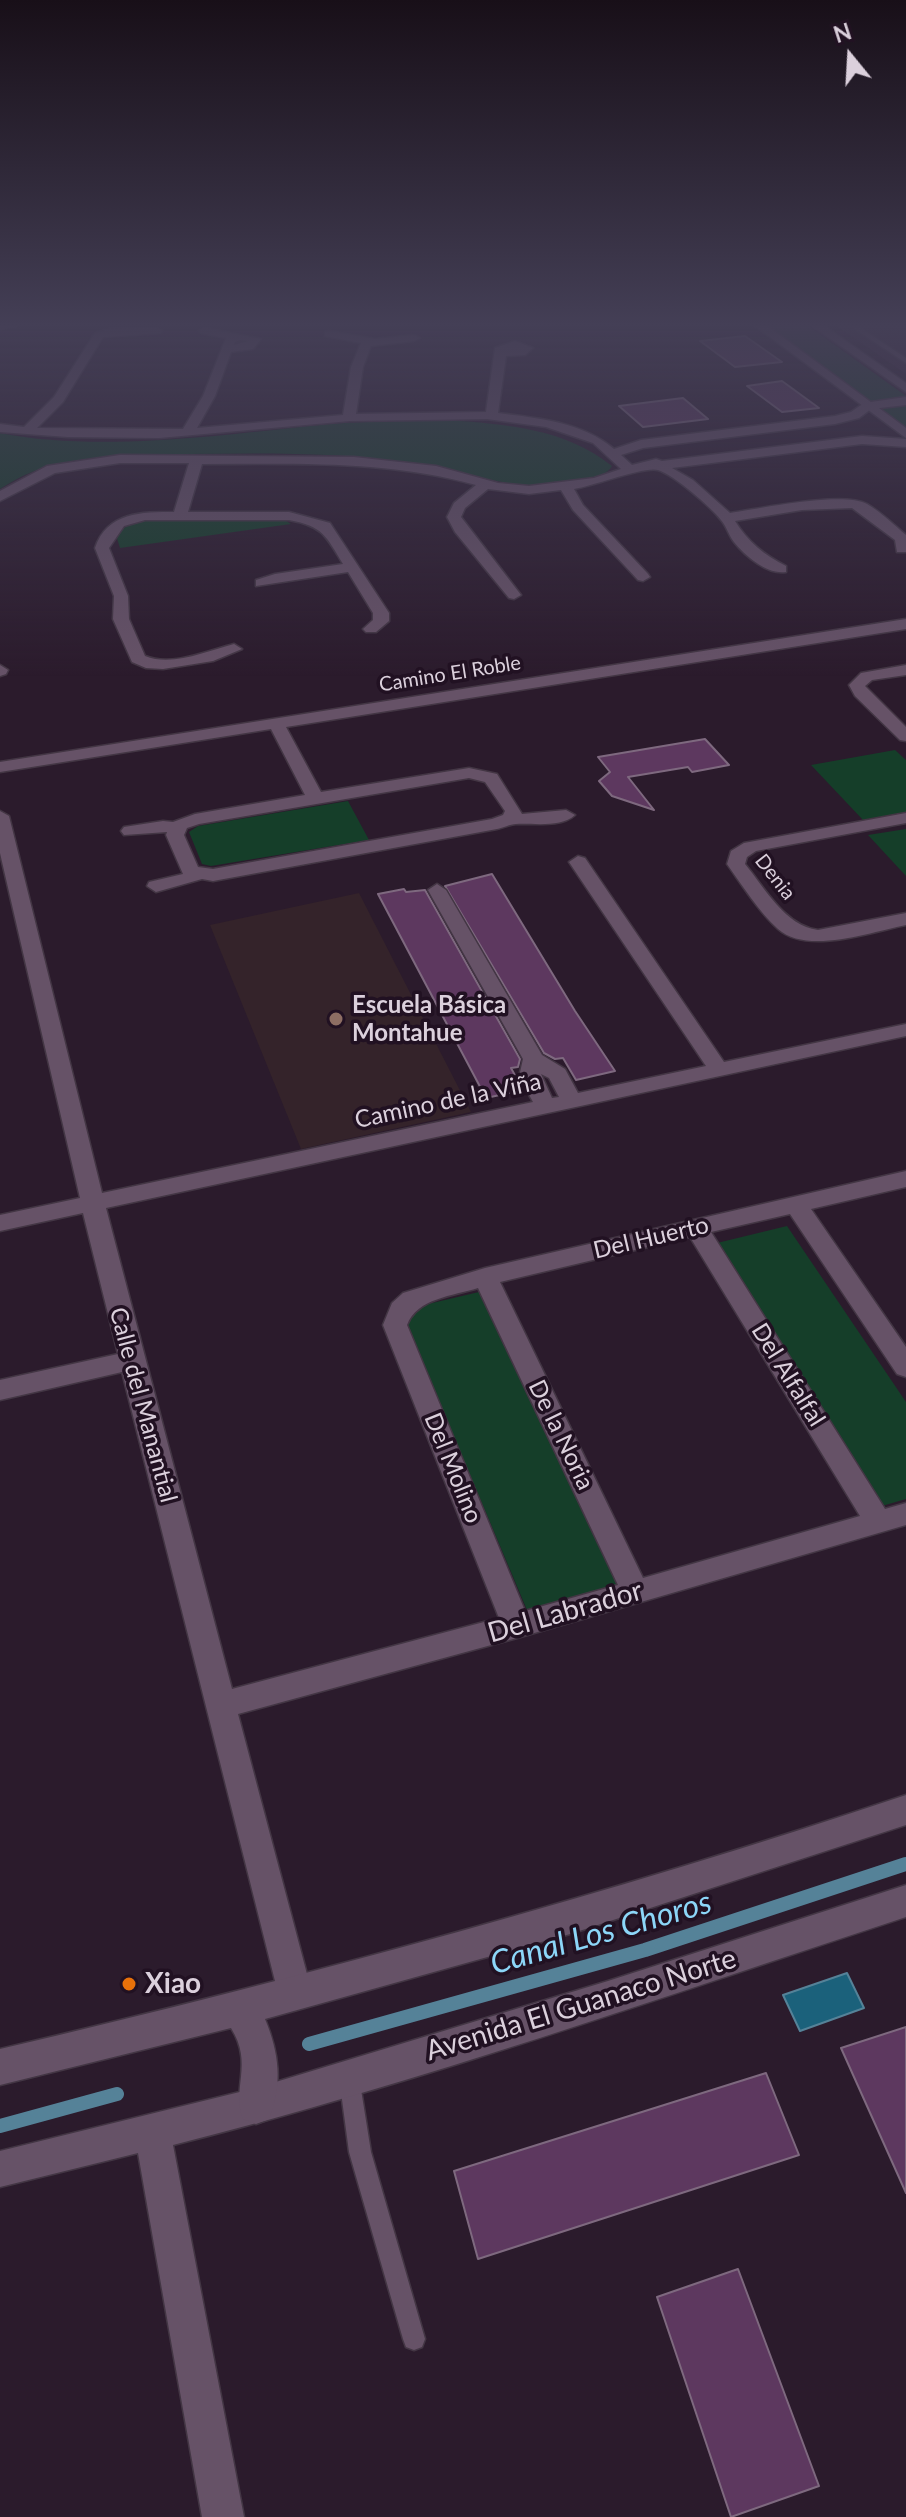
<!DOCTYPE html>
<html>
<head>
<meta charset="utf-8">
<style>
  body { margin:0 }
  #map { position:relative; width:906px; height:2517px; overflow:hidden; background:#2b1b2c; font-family:Lato,sans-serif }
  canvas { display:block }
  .north { position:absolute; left:810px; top:16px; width:80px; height:80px; -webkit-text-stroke:6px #211122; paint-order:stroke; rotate:342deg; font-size:22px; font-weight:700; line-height:32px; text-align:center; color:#dbd0dc }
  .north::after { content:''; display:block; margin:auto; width:28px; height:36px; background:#dbd0dc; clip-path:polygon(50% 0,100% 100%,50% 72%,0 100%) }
</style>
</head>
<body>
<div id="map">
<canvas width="906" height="2517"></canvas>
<div class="north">N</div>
</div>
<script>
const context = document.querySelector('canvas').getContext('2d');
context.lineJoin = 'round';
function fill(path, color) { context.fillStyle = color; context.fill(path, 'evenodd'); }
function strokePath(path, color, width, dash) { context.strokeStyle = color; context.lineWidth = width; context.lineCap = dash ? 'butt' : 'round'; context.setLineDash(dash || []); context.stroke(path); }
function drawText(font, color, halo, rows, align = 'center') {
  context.font = font + ' Lato,sans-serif'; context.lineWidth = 7; context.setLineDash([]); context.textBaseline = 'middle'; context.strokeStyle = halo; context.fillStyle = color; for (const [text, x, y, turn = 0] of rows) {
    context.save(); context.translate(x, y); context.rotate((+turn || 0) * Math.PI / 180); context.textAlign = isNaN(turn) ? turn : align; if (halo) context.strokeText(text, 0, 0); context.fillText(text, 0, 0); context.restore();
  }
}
fill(new Path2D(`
  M836 325H906V374L838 327Z`), '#362037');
fill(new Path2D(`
  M359 893 471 1112 301 1149 210 925Z`), '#34232a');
fill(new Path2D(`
  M763 325H807L906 396V429Z
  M450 420C508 425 564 428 612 466 602 485 541 487 521 485 485 481 449 468 413 463 339 452 264 453 189 454 141 455 89 454 43 468 27 473 14 480 0 489V433C94 452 215 436 310 426 356 421 403 421 450 420Z
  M179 519 286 521 291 524 120 548 116 535C131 517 157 520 179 519Z
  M895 750 906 760V812L863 820 811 765Z
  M348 801 369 840 211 866 202 864 189 832 198 826Z
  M906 829V876L868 835Z
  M787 1226 906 1402V1499L882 1506 717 1243Z
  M479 1292 617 1585 527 1610 406 1323 415 1307Z`), '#153e29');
const water = new Path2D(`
  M847 1973 864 2008 800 2031 783 1995Z`);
fill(water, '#1b617b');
strokePath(water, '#558298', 2);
strokePath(new Path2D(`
  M309 2044 645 1950 906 1864
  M0 2126 117 2094`), '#558298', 14);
const building = new Path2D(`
  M745 336 782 362 735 367 700 341Z
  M782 381 819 408 782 412 747 386Z
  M683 398 708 419 643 427 619 406Z
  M705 739 729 765 692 772 688 767 628 777 654 810 612 796 599 781 610 772 598 757Z
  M492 874 575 1011 615 1071 576 1080 563 1058 555 1059 544 1053 445 886Z
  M404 889 406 892 425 890 520 1059 518 1067 511 1068 523 1090 486 1098 378 894Z
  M906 2027V2193L841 2048Z
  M766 2073 799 2155 478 2259 454 2171Z
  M738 2269 819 2486 731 2517 657 2297Z`);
fill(building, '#5d385f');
strokePath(building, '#7e697f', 2);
const lane = new Path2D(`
  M849 325H856L906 358V363Z
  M349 2067 356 2070 359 2077 371 2152 425 2339 422 2347 414 2350 406 2347 403 2339 349 2152 339 2077 342 2070Z`);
const street = new Path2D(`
  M0 325H15L16 326 0 329Z
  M156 328 162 331 160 333 103 337 63 402 37 428 183 429 203 396 226 338 201 333 199 331 205 328 261 339 253 349 231 352 215 396 197 428 343 415 351 367 361 343 325 336V332L329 331 375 339 414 335 420 338 414 341 371 346 363 367 356 414 486 412 495 348 515 341 533 348 525 355 506 356 498 413C537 418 583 422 614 449L641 440 835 416 851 412 864 403 906 397V405L871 409 859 418 835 424 643 448 621 455 632 465 656 459 662 461 862 436 906 439V447L862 444 672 468 693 480 730 513C759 509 842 491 867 504 881 512 894 525 906 535V552H897L895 540 852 508 802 510 735 521C748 542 764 555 786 566V572C768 575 745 556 734 542 729 536 727 527 721 520 711 507 674 475 658 470 645 466 593 486 574 489L583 505 648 574 650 577 643 581 638 580 573 510 561 490 529 494 488 489 465 508 461 517 521 595 514 599 509 598 455 532 447 517 454 503 476 485C387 460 294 464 202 464L188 512H289L330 523 389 613V621L376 632H366L363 629 373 620V613L348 572 256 586V580L275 574 343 564C326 536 323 526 289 520H145L124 526 109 548 128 596 129 619 145 656C172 667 207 651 234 644L242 649 213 661 163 669 146 668 132 662 113 619 114 596 95 548C107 512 142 512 174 512L189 463H120L55 473 0 501V491L47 466 120 455 354 457 436 466 498 483 529 486 594 478 621 469 593 443 546 427 487 419 350 421 159 438 68 437 0 432V424L24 427 54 397 95 333 110 329ZM240 340 248 341 234 345 235 342Z
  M906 619V629L286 727 321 792 469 768 497 774 522 814 566 810 575 815C561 828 534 823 516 824 510 824 503 828 497 829L213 881 202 879 156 892 147 886 149 882 183 874 166 835 167 832 124 835 121 831 124 827 163 821 173 822 195 814 305 795 271 729 0 772V762ZM469 778 485 782 505 811 503 815 492 819 213 869 198 867 184 835 187 828 199 824Z
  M0 665 8 670 6 674 0 676Z
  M906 665V675L872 680 865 686 906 727V741L900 740 855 696 849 685 861 673Z
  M0 811 9 816 102 1193 533 1102 519 1077 523 1059 428 890 437 884 446 890 542 1055 565 1069 578 1093 706 1066 569 862 578 856 585 858 724 1062 906 1024V1036L106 1208 232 1689 499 1618 383 1325 392 1303 403 1293 485 1268 906 1171V1187L811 1209 906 1347V1377L897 1374 790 1214 711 1232 885 1509 906 1503V1525L517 1638 238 1714 312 1993 307 2005 295 2010 283 2005 278 1993 122 1372 0 1400V1380L118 1354 83 1213 0 1231V1215L80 1198 0 853ZM541 1074 549 1078 559 1097 552 1098ZM690 1237 860 1516 643 1578 500 1282ZM478 1288 618 1585 525 1611 407 1325C417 1298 453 1296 478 1288Z
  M906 813V823L756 851 747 857 745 864C765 888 785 926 818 930L906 913V925C871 932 807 955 778 929 759 912 742 885 727 864L731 851 744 843Z
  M906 1885V1917C665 1996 419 2083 173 2145L244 2517H202L138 2153 0 2187V2151L256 2088 608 1981Z`);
const secondary = new Path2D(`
  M754 325H766L906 428V438Z
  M811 325H823L906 383V392Z
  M906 1795V1825L570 1934 265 2019C279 2053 283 2084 269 2119L256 2124 243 2119C231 2089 254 2064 231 2028L0 2085V2049C306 1977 608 1895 906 1795Z`);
strokePath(lane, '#433644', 3);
strokePath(street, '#433644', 3);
strokePath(secondary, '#433644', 3);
fill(lane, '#665267');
fill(street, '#665267');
fill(secondary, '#665267');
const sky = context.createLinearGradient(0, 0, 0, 677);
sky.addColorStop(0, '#180f18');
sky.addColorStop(0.48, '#443f56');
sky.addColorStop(1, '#443f5600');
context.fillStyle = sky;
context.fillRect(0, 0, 906, 677);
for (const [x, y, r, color] of [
  [336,1019,8,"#8d6e63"],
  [129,1984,8,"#e8710a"]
]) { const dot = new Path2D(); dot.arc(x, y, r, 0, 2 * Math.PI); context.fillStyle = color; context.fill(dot); strokePath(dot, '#211122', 3); }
drawText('20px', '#dbd0dc', '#211122', [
  ["Camino El Roble",450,674,-9],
  ["Denia",775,877,52]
]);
drawText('bold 24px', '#dbd0dc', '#211122', [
  ["Escuela Básica",352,1005],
  ["Montahue",352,1033]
], 'left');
drawText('24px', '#dbd0dc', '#211122', [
  ["Camino de la Viña",448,1101,-12],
  ["Del Huerto",651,1238,-13],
  ["Del Alfalfal",788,1375,58],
  ["Calle del Manantial",143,1405,75],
  ["De la Noria",561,1435,64],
  ["Del Molino",453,1468,68]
]);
drawText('28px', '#dbd0dc', '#211122', [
  ["Del Labrador",565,1612,-16],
  ["Avenida El Guanaco Norte",581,2005,-17]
]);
drawText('bold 28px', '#dbd0dc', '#211122', [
  ["Xiao",145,1984]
], 'left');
drawText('italic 32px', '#8cd6f8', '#211122', [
  ["Canal Los Choros",601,1933,-16]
]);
</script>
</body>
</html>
